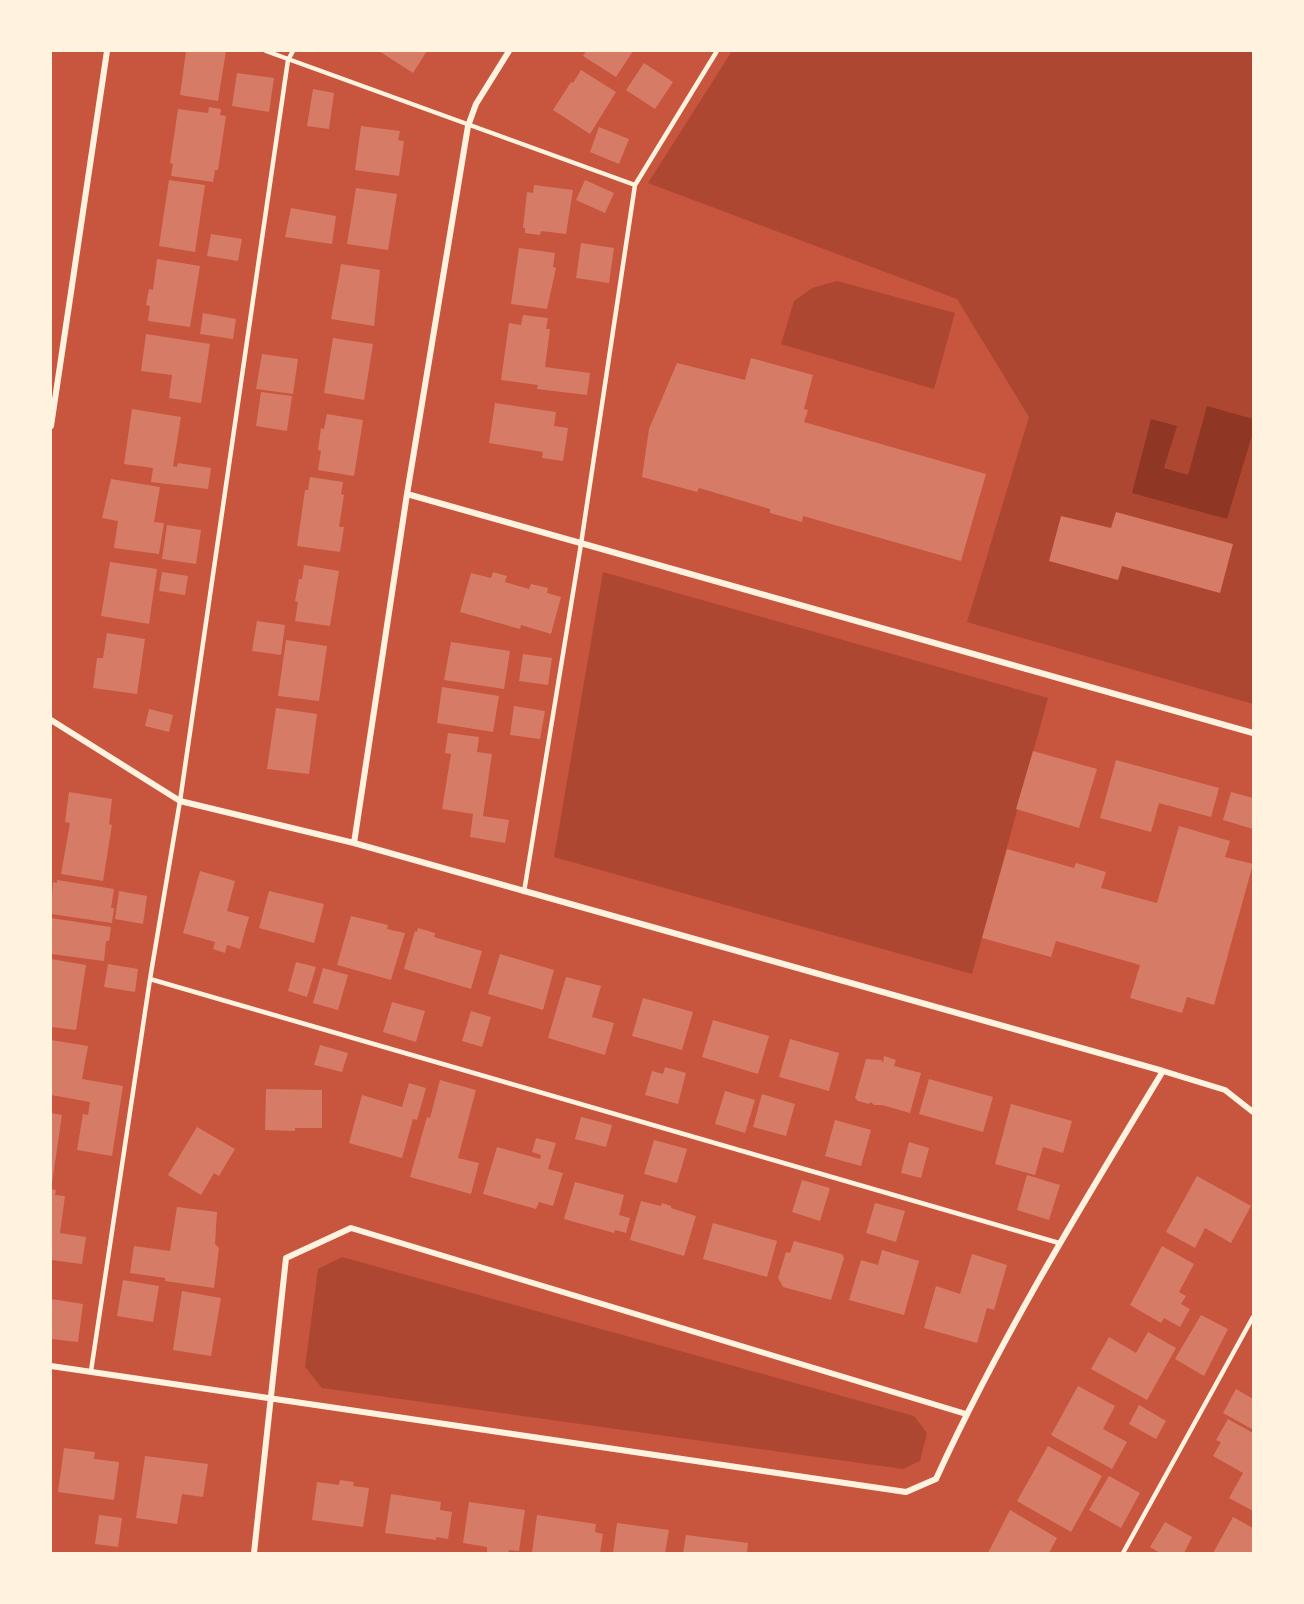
<!DOCTYPE html>
<html>
<head>
<meta charset="utf-8">
<style>
  body { margin:0 }
  #map { position:relative; width:1304px; height:1604px; overflow:hidden; background:#c8553d; font-family:Raleway,sans-serif }
  canvas { display:block }
  .frame { position:absolute; inset:0; border:52px solid #fff3e0; pointer-events:none }
</style>
</head>
<body>
<div id="map">
<canvas width="1304" height="1604"></canvas>
<div class="frame"></div>
</div>
<script>
const context = document.querySelector('canvas').getContext('2d');
context.lineJoin = 'round';
function fill(path, color) { context.fillStyle = color; context.fill(path, 'evenodd'); }
function strokePath(path, color, width, dash) { context.strokeStyle = color; context.lineWidth = width; context.lineCap = dash ? 'butt' : 'round'; context.setLineDash(dash || []); context.stroke(path); }
fill(new Path2D(`
  M732 51H1253V704L967 622 1029 417 957 299 648 183Z
  M837 281 955 313 934 389 781 344 794 301 812 288Z
  M603 572 1048 698 972 974 554 857Z
  M342 1257 914 1416 927 1433 920 1461 903 1469 322 1388 305 1367 318 1269Z`), '#ae4732');
fill(new Path2D(`
  M1207 406 1253 419V432L1227 519 1132 493 1151 419 1177 426 1164 468 1188 475Z`), '#8f3625');
fill(new Path2D(`
  M186 51H226L218 101 180 95Z
  M379 51H427L413 73Z
  M586 51H633L616 77 583 56Z
  M644 63 673 82 655 109 626 90Z
  M581 70 616 92 590 134 553 110 571 82 573 83Z
  M237 73 274 78 269 112 232 106Z
  M313 89 334 93 329 129 307 126Z
  M209 107 221 109 220 115 226 116 218 170H215L213 182 171 176 173 164 170 163 178 109 208 113Z
  M361 126 400 131 398 140 404 141 399 176 355 170Z
  M599 127 629 139 619 164 590 152Z
  M169 180 205 185 195 252 159 246Z
  M585 180 614 193 605 213 576 200Z
  M534 185 573 190 566 234 541 231 540 235 525 233V228H523L527 192 533 193Z
  M356 188 397 194 388 250 347 244Z
  M291 208 336 216 332 244 285 237Z
  M211 234 242 239 238 261 207 256Z
  M581 243 614 248 609 283 576 278Z
  M519 248 555 253 553 267 556 268 547 309 511 304Z
  M157 259 200 266 190 327 148 321 150 306 146 305 149 289 153 290Z
  M341 264 380 270 374 326 331 319Z
  M203 313 236 319 233 339 200 334Z
  M523 315 548 318 546 329H550L545 367 590 373 587 395 537 389 538 385 501 380 509 323 521 325Z
  M146 334 210 344 201 403 169 398 172 375 141 371Z
  M333 338 373 344 364 400 324 393Z
  M262 354 298 359 293 394 256 389Z
  M751 358 813 375 804 409 808 410 804 422 986 474 961 561 803 516 802 522 770 513V509L699 488 697 492 642 477 649 429 677 363 745 380Z
  M261 392 292 396 287 431 256 426Z
  M495 403 556 412 554 426 568 428 563 461 542 458 543 452 489 443Z
  M132 409 181 417 173 466 177 467 178 463 211 468 208 489 151 482 153 468 124 464Z
  M327 414 363 420 354 476 318 470 321 451 318 450 321 428 324 429Z
  M310 477 343 482 341 494 344 495 339 527H344L340 552 297 546 305 490H308Z
  M111 479 160 487 154 522 164 523 159 554 114 548 118 521 102 518Z
  M1116 512 1233 544 1220 593 1122 566 1118 580 1049 561 1061 516 1111 528Z
  M167 525 201 530 196 564 162 559Z
  M110 562 157 569 149 624 101 616Z
  M304 565 339 571 330 626 295 621 298 602 295 601 299 579H302Z
  M162 572 188 576 185 595 159 591Z
  M493 572 507 576 505 582 529 589 531 584 548 588 547 593 561 597 551 634 521 625 520 629 460 612 471 573 491 578Z
  M257 621 285 625 281 655 252 651Z
  M107 633 145 639 137 694 93 688 97 658H103Z
  M286 640 327 646 319 701 278 696Z
  M451 642 510 651 504 689 444 680Z
  M523 654 552 658 548 685 519 681Z
  M442 687 499 696 493 732 437 723Z
  M514 706 545 711 540 739 510 735Z
  M276 708 317 714 309 774 267 769Z
  M149 709 173 715 169 732 145 726Z
  M448 733 479 737 477 752 492 754 483 816 509 820 505 843 470 837 473 814 442 809 451 754 445 753Z
  M1033 751 1097 769 1079 828 1016 809Z
  M1116 760 1219 788 1211 817 1159 803 1151 832 1100 818Z
  M69 792 112 799 109 824 112 825 103 881 61 874 70 823 65 822Z
  M1231 792 1253 798V829L1223 820Z
  M1179 826 1230 841 1225 857 1253 864 1214 1005 1187 997 1182 1013 1130 998 1140 965 1056 941 1051 957 982 938 1007 849 1074 868 1076 863 1106 872 1101 888 1157 903Z
  M200 871 235 881 227 911 249 917 240 949 227 945 225 953 213 949 215 942 183 933Z
  M57 880 114 889 111 908H114L112 923 51 914 53 882 57 883Z
  M119 891 147 896 143 924 115 919Z
  M269 891 324 904 314 943 259 928Z
  M351 916 388 925 387 929 405 933 391 980 337 965Z
  M51 918 111 927 109 941H106L104 961 51 954Z
  M418 928 435 933 434 937 482 951 471 989 404 969 415 931 417 932Z
  M500 954 554 970 543 1010 488 994Z
  M51 959 86 965 76 1030 51 1027Z
  M296 962 316 967 307 997 288 991Z
  M108 964 138 969 135 992 104 987Z
  M323 968 348 975 338 1010 313 1003Z
  M566 977 601 986 592 1017 614 1023 605 1055 548 1038Z
  M643 998 693 1012 682 1050 632 1036Z
  M392 1002 425 1011 416 1042 383 1032Z
  M471 1011 491 1017 482 1047 462 1041Z
  M713 1020 769 1036 758 1074 702 1057Z
  M790 1039 839 1053 829 1091 779 1077Z
  M51 1040 88 1046 82 1079 123 1086 112 1156 77 1150 83 1114 88 1115 90 1102 51 1095Z
  M320 1045 348 1053 342 1072 314 1065Z
  M884 1056 896 1060 894 1066 921 1073 910 1113 882 1105H874L871 1102 869 1104 858 1101 855 1098 866 1059 881 1060 883 1063Z
  M665 1067 686 1073 678 1104 645 1095 652 1071 663 1074Z
  M929 1079 993 1097 983 1132 919 1114Z
  M440 1080 476 1090 458 1158 479 1163 471 1194 410 1177 427 1117 430 1118Z
  M409 1083 426 1088 417 1120 413 1119 402 1158 349 1143 362 1095 402 1107Z
  M266 1089 322 1090V1128H295V1131L265 1130Z
  M725 1091 755 1100 745 1133 715 1124Z
  M762 1094 795 1104 786 1136 753 1127Z
  M1011 1104 1072 1121 1063 1153 1043 1147 1035 1175 995 1164Z
  M51 1113 62 1115 52 1183H51Z
  M581 1117 612 1125 606 1147 575 1139Z
  M835 1120 871 1130 861 1166 825 1156Z
  M197 1127 235 1149 219 1176 214 1173 201 1195 168 1175Z
  M536 1138 556 1143 548 1169 563 1173 553 1206 539 1202 536 1209 483 1194 497 1147 540 1159 541 1155 532 1152Z
  M654 1140 687 1149 677 1183 644 1174Z
  M909 1142 929 1148 921 1178 901 1173Z
  M1027 1175 1060 1185 1049 1220 1017 1210Z
  M1197 1176 1251 1206 1231 1243 1205 1228 1195 1248 1166 1232Z
  M802 1180 830 1188 820 1221 792 1212Z
  M575 1182 624 1195 619 1215 630 1218 626 1233 615 1230 614 1233 564 1219Z
  M51 1189 56 1190 55 1195 65 1196 60 1233 86 1237 82 1264 51 1260Z
  M641 1201 661 1206 662 1203 671 1206V1208L696 1216 684 1256 630 1240Z
  M875 1203 905 1211 896 1242 866 1233Z
  M177 1207 217 1212 215 1244 219 1248 214 1288 165 1281V1278L130 1273 134 1246 170 1251Z
  M713 1223 777 1241 767 1277 703 1259Z
  M794 1241 842 1254 844 1258 831 1300 783 1287 778 1278 786 1252 790 1253Z
  M1162 1246 1194 1264 1179 1292 1186 1296 1181 1304 1190 1309 1180 1327 1164 1318 1161 1323 1130 1305Z
  M882 1250 919 1261 904 1315 849 1300 861 1260 878 1265Z
  M972 1254 1007 1265 994 1310 987 1308 977 1343 924 1328 936 1286 960 1294Z
  M123 1280 159 1286 153 1322 117 1316Z
  M182 1291 221 1298 211 1356 173 1350Z
  M51 1299 83 1304 78 1342 51 1339Z
  M1201 1315 1228 1329 1204 1376 1175 1359Z
  M1148 1332 1176 1348 1147 1400 1091 1369 1109 1337 1136 1353Z
  M1078 1386 1115 1406 1103 1429 1127 1442 1112 1469 1051 1435Z
  M1236 1389 1253 1399 1252 1429 1223 1413Z
  M1139 1405 1166 1421 1156 1439 1129 1424Z
  M1228 1419 1253 1433V1511L1229 1498 1243 1473 1213 1456 1221 1442 1216 1440Z
  M1048 1446 1102 1476 1071 1532 1017 1501Z
  M64 1448 95 1452 94 1459 119 1462 114 1500 58 1492Z
  M145 1456 208 1464 203 1497 182 1494 177 1524 136 1518Z
  M1109 1476 1140 1493 1121 1528 1089 1510Z
  M340 1480 354 1482 353 1486 369 1488 363 1527 312 1520 317 1482 339 1485Z
  M391 1494 441 1502 440 1510 452 1512 448 1539 436 1537V1540L385 1533Z
  M469 1502 525 1510 519 1551 509 1550 508 1553H487V1547L463 1543Z
  M1010 1510 1057 1538 1049 1553H988Z
  M99 1515 122 1518 118 1547 95 1544Z
  M537 1515 596 1524 595 1532 603 1534 600 1553H532Z
  M1233 1517 1253 1528V1553H1213Z
  M1165 1522 1192 1537 1184 1553H1160L1150 1547Z
  M617 1523 669 1530 665 1553H613Z
  M686 1535 748 1543 747 1553H683Z`), '#d67c66');
strokePath(new Path2D(`
  M266 51 635 185
  M524 892 581 544 635 185 717 51
  M150 979 1059 1243
  M91 1371 150 979 180 801 288 60 293 51
  M1123 1553 1253 1317`), '#fff3e0', 4.5);
strokePath(new Path2D(`
  M51 426 107 51
  M407 494 1253 733
  M51 720 180 801 354 843 1163 1071 1225 1090 1253 1112
  M354 843 407 494 468 126 476 104 509 51
  M51 1366 906 1492 936 1479C1001 1337 1082 1205 1163 1071
  M254 1553 286 1258 351 1228 966 1414`), '#fff3e0', 6);
</script>
</body>
</html>
